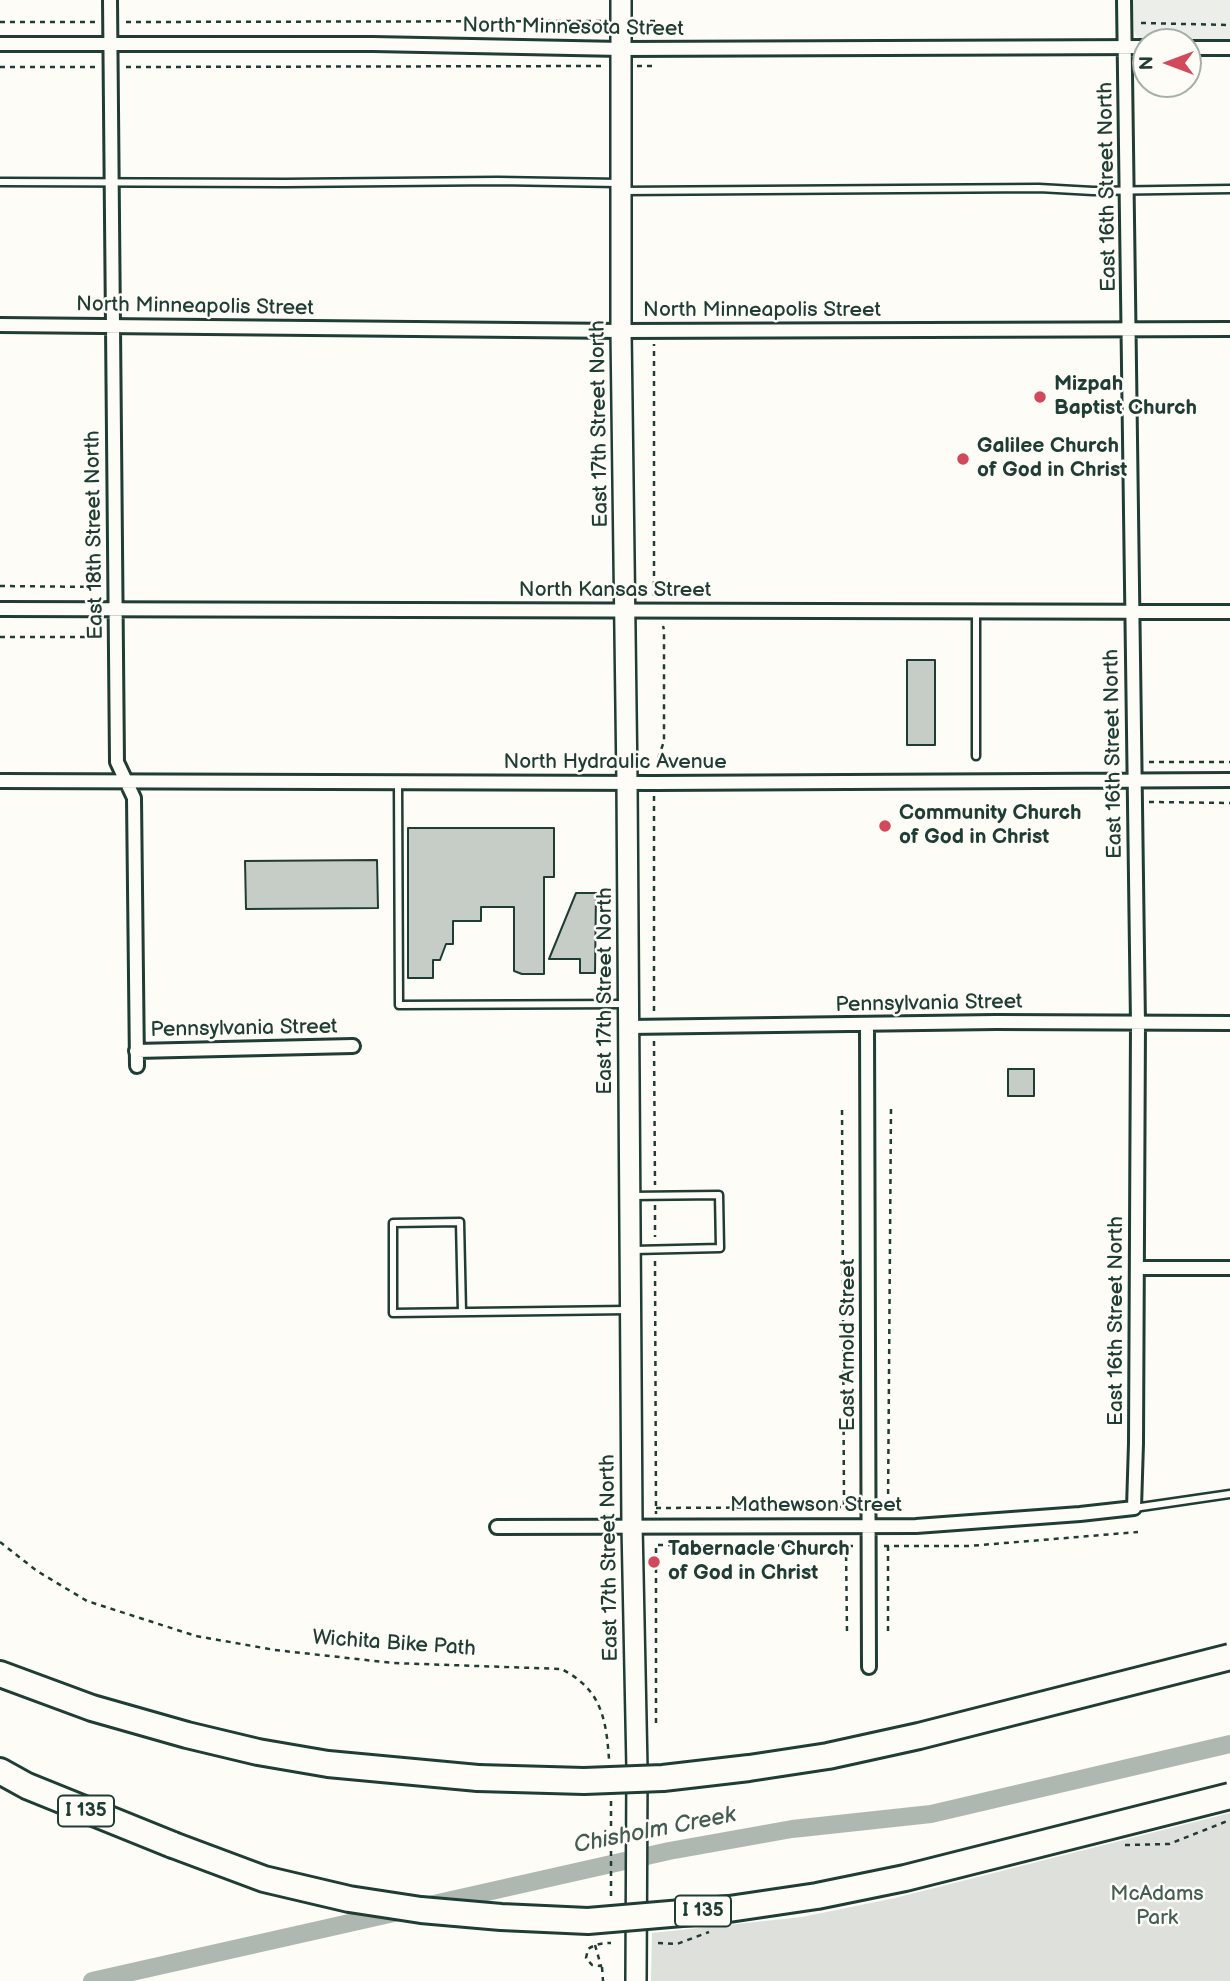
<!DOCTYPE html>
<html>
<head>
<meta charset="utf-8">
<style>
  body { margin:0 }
  #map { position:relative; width:1230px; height:1981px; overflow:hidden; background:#fdfcf7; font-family:"Balsamiq Sans",sans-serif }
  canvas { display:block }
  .north { position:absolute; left:1132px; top:28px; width:70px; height:70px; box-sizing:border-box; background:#fdfcf7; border:2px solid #a4b0a9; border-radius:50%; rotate:270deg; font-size:19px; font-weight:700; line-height:28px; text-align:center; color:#1f3d34 }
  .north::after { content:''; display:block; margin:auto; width:24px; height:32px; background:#d1495b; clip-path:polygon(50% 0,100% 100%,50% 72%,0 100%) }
</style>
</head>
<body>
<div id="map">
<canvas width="1230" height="1981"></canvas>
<div class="north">N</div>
</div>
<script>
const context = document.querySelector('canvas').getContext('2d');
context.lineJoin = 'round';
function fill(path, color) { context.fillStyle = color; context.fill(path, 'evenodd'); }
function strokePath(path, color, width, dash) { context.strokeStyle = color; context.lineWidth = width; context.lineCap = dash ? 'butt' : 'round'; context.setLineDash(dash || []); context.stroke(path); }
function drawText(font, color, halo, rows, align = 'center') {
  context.font = font + ' "Balsamiq Sans",sans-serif'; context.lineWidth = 5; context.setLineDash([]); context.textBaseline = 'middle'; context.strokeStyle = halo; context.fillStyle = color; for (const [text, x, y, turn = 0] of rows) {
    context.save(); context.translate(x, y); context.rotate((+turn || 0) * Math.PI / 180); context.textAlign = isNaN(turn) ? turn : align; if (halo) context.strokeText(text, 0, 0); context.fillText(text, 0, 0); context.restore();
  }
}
fill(new Path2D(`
  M1133 0H1230V40H1143L1136 36 1134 30Z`), '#eceee9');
fill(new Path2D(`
  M1230 1813V1981H651L652 1933 802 1917 895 1898Z`), '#dde0db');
strokePath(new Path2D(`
  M92 1981 669 1851 792 1829 931 1814 1230 1744`), '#aeb8b1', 18);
const building = new Path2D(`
  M907 660H935V745H907Z
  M408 828H554V877H544V974H522L514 971V907H481V921H453V944H446L440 960H433V978H408Z
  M377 860 378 908 246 909 245 861Z
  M576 893H596L595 973H580V959H549Z
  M1008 1069H1034V1096H1008Z`);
fill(building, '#c6cdc7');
strokePath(building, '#1f3d34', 2);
const lane = new Path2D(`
  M0 182 285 183 498 181 618 183
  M623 191 1039 188 1093 191 1230 189
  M976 611V756
  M398 782 399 1005 627 1004
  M631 1196 719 1195 720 1248 634 1250
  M462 1312 460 1222 393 1223V1313L628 1310
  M1134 1508 1230 1494`);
const street = new Path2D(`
  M110 0 117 762 134 798 137 1066
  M0 44H373L621 49 1146 47
  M1188 48H1230
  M0 325 621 331 1230 329
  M0 609 1230 612
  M0 781 655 783 1230 780
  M867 1024 869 1667
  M629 1027 996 1022 1230 1023
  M136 1051 353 1046
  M1137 1268H1230
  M497 1527 916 1526 1080 1514 1134 1508 1136 1443 1138 1023 1124 0`);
const secondary = new Path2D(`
  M621 0V331L627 783 632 1525 637 1769 636 1981`);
const highway = new Path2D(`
  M0 1674 92 1708 187 1735 258 1752 328 1764 478 1778
  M0 1771 27 1786 173 1845`);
strokePath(lane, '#1f3d34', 11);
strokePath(street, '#1f3d34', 18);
strokePath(secondary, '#1f3d34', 24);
strokePath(highway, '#1f3d34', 30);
strokePath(new Path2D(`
  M582 21V35
  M640 21H659
  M0 22H95
  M126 22 602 21
  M1141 23 1230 25
  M637 66H652
  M0 67H95
  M126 67 603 66
  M0 586 102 587
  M654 596V344
  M0 637H102
  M1149 762H1230
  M656 768 657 762 664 741V630L663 626
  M654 796V1013
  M1149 802 1230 803
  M654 1041 655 1185
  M655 1205V1237
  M655 1261 656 1514
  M656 1508 844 1507 842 1105
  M882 1508H888L891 1108
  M0 1542 37 1571 87 1601 196 1636 275 1650 393 1663 562 1669C568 1673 576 1677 581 1682 604 1701 607 1731 609 1759
  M846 1546 847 1632
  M884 1546H969L1138 1532
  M888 1546V1636
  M656 1723V1545L853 1546
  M611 1801V1899
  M1125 1845 1169 1844 1230 1820
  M658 1943 677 1944 709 1932
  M595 1945 601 1966 592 1965 586 1958 588 1949C596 1944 602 1943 611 1943
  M602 1967 603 1981`), '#1f3d34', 2.5, [5, 5]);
strokePath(lane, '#fdfcf7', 6);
strokePath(street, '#fdfcf7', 12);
strokePath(secondary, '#fdfcf7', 19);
strokePath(highway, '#fdfcf7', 24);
const highwayBridge = new Path2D(`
  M478 1778 584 1781 663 1778 749 1768 828 1756 919 1736 1230 1657
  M173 1845 264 1879 349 1899 421 1910 501 1917 588 1921 729 1909 817 1896 905 1878 1230 1796`);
strokePath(highwayBridge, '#1f3d34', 30, []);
strokePath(highwayBridge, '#fdfcf7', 24);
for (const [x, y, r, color] of [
  [1040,397,7,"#d1495b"],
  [963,459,7,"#d1495b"],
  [885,826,7,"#d1495b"],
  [654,1562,7,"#d1495b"]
]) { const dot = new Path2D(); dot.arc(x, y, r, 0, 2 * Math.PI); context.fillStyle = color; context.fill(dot); strokePath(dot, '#fdfcf7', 2.5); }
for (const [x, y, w] of [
  [86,1811,56],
  [703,1911,56]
]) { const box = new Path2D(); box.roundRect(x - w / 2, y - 15.5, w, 31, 5); context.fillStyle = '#fdfcf7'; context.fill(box); strokePath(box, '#1f3d34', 2); }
drawText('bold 19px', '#1f3d34', null, [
  ["I 135",86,1811],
  ["I 135",703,1911]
]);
drawText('21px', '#1f3d34', '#fdfcf7', [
  ["North Minnesota Street",573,28,1],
  ["East 16th Street North",1108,187,-91],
  ["North Minneapolis Street",195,307,1],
  ["North Minneapolis Street",762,311],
  ["East 17th Street North",600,424,-91],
  ["East 18th Street North",95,535,-91],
  ["North Kansas Street",615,591],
  ["East 16th Street North",1114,754,-91],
  ["North Hydraulic Avenue",615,763],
  ["East 17th Street North",606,991,-90],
  ["Pennsylvania Street",929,1004,-1],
  ["Pennsylvania Street",244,1029,-1],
  ["East 16th Street North",1117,1321,-90],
  ["East Arnold Street",849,1345,-90],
  ["Mathewson Street",816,1506],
  ["East 17th Street North",610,1558,-91],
  ["Wichita Bike Path",394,1644,4]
]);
drawText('bold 21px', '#1f3d34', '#fdfcf7', [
  ["Mizpah",1054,385],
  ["Baptist Church",1054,409],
  ["Galilee Church",977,447],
  ["of God in Christ",977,471],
  ["Community Church",899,814],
  ["of God in Christ",899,838],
  ["Tabernacle Church",668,1550],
  ["of God in Christ",668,1574]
], 'left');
drawText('21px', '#455e55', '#fdfcf7', [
  ["McAdams",1157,1895],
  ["Park",1157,1919]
]);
drawText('italic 23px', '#435c53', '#fdfcf7', [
  ["Chisholm Creek",655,1831,-11]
]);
</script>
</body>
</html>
